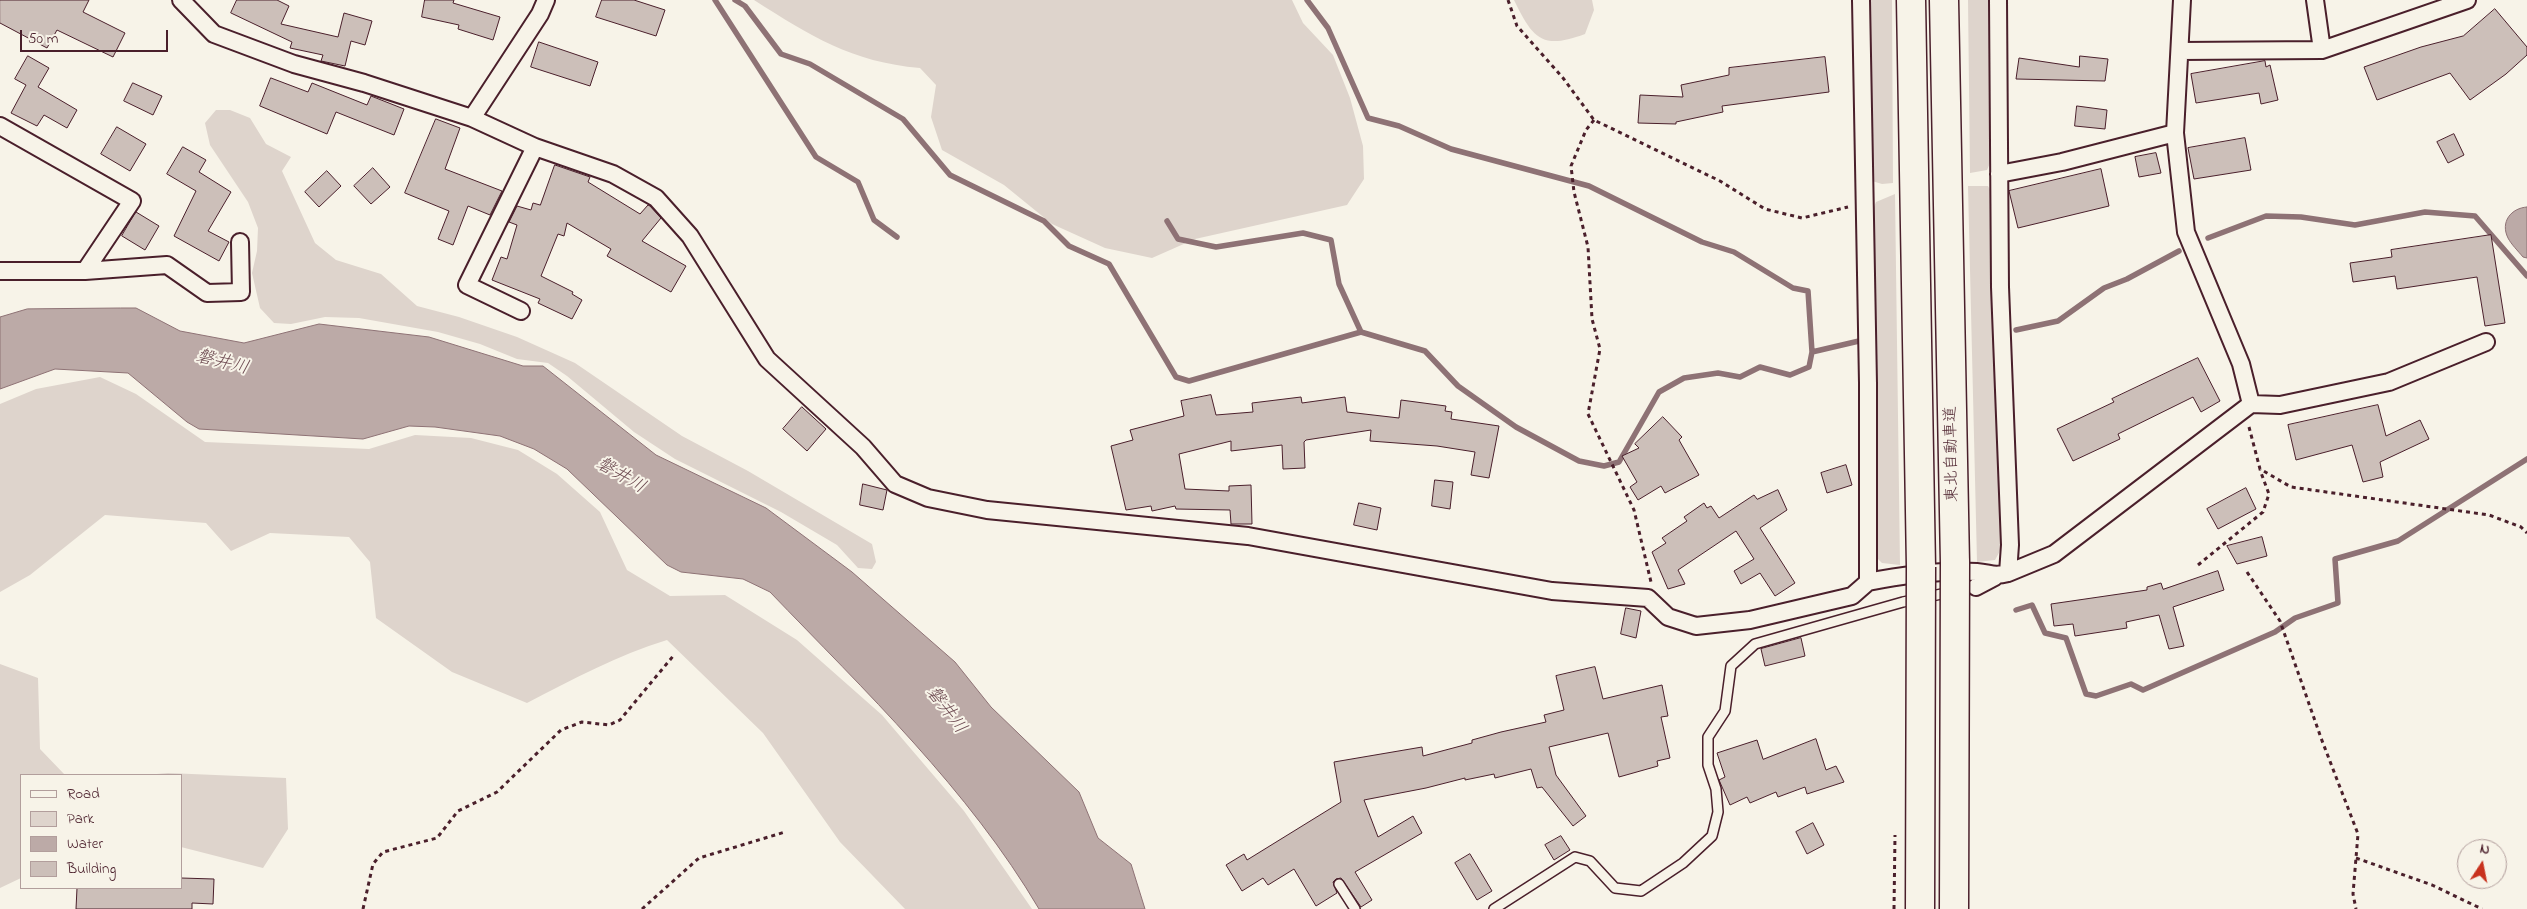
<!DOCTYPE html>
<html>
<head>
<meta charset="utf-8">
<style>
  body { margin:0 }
  #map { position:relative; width:2527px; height:909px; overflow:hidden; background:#f7f3e8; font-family:"Indie Flower",sans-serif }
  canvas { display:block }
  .legend { position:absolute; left:20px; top:774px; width:162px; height:115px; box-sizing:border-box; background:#f7f3e8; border:1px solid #b29e9c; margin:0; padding:6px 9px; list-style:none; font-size:15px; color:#4a1f2b }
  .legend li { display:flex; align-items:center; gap:10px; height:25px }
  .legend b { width:25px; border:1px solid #b29e9c }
  .north { position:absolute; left:2457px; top:839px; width:50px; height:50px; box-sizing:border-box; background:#f7f3e8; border:1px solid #b29e9c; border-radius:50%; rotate:11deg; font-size:14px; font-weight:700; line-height:20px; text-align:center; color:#4a1f2b }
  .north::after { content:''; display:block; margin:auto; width:18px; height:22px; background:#c8321e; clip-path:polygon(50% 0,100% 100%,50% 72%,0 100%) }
  .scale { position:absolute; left:20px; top:30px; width:148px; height:22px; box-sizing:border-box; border:2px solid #4a1f2b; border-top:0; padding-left:6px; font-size:15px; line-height:18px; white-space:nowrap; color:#4a1f2b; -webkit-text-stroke:4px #f7f3e8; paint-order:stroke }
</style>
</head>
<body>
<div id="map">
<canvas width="2527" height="909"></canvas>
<ul class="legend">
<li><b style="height:6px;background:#f7f3e8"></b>Road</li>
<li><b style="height:14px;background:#ded4cc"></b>Park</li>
<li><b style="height:14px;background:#bcaaa7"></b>Water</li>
<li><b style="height:14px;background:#ccbfb9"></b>Building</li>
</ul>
<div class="north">N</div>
<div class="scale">50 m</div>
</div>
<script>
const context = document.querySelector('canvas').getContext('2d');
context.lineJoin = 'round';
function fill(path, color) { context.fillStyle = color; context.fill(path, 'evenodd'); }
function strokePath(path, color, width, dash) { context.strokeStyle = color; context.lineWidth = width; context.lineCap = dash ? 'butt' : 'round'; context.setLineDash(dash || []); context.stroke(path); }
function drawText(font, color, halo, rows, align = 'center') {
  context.font = font + ' "Indie Flower","Klee One",sans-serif'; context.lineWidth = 4; context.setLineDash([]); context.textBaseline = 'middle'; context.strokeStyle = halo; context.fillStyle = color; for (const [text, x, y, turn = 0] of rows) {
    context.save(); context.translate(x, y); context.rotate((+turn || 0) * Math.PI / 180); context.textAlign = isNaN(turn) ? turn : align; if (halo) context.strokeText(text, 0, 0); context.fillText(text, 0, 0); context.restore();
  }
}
fill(new Path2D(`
  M754 0H1292L1303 23 1333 55 1350 98 1363 146 1364 179 1347 205 1195 239 1152 258 1105 248 1052 224 1004 185 942 150 931 117 936 85 920 68C851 62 811 36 754 0Z
  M1514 0H1592L1594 10 1585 34C1542 50 1533 39 1514 0Z
  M1869 0H1892L1893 183 1882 184 1872 181Z
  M1968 0H1990V163L1987 170 1970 173Z
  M216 110H230L250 118 266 144 291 157 282 171 315 243 336 260 381 274 417 306 459 317 517 337 575 363 682 436 748 471 872 544 876 562 872 569 858 568 837 545 781 512 675 459 634 432 567 376 548 363 517 359 480 344 438 332 359 318 325 317 291 324 274 323 260 308 252 273 257 251 258 228 248 202 210 145 205 123Z
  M1968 186H1988L1992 193 2001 549 1995 560 1977 562Z
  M1895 194 1900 565 1882 563 1876 557 1873 209 1876 202Z
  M100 377 136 394 205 442 369 449 415 435 471 438 518 450 557 474 600 512 627 570 670 596 725 595 797 640 882 715 964 811 1032 909H905L840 842 763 733 667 640C618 655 573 679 527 703L452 672 376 618 370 562 349 537 270 533 231 551 206 523 105 515 30 575 0 592V404L36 389Z
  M0 664 38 678 40 749 65 775H21V878L0 888Z
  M168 773 286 778 288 829 263 868 181 847V775H145Z`), '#ded4cc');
const water = new Path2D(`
  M2527 207V258L2523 257C2518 251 2511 244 2508 238 2500 222 2511 208 2527 207Z
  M121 308H136L180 331 244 343 319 324 429 337 523 366H543L656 455 766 508 852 572 955 662 991 707 1079 792 1098 838 1131 864 1145 909H1039C969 790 865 691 770 592L743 579 681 572 667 565 567 469 534 449 500 436 435 427 409 426 363 439 199 429 187 422 128 373 55 369 0 389V317L27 309Z`);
fill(water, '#bcaaa7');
strokePath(water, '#8e7275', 1);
strokePath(new Path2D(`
  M715 0 816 157 858 182 874 220 897 237
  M735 0 745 6 781 54 810 64 903 119 950 175 1044 221 1069 246 1109 264 1176 377 1189 381 1361 332
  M1307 0 1328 28 1368 118 1399 126 1451 149 1589 186 1702 242 1734 252 1793 288 1808 291 1812 352
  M1167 221 1178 239 1216 247 1303 233 1331 240 1339 284 1361 332 1425 351 1458 386 1516 427 1579 461 1604 466 1619 462 1659 392 1684 378 1718 373 1740 377 1760 367 1790 375 1809 367 1812 352 1859 341
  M2208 238 2266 216 2301 217 2355 225 2425 212 2475 216 2527 276
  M2016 330 2058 321 2104 288 2127 279 2179 251
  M2016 610 2032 605 2045 633 2066 638 2086 694 2096 696 2131 684 2143 690 2275 632 2295 618 2338 603 2335 559 2398 541 2527 459`), '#8e7275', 5.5);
const building = new Path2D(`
  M0 0H89L83 12 125 33 113 57 57 30 47 48 0 23Z
  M237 0H277L289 6 281 24 338 37 344 13 372 21 365 45 351 41 345 66 321 61 323 55 290 48 292 42 231 13Z
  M425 0H454L453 3 500 17 493 40 458 29 459 25 422 17Z
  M602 0H634L665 10 656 36 596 17Z
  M2495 9 2527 47V55L2506 74 2470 100 2450 73 2377 100 2364 67 2421 47 2463 36Z
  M539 42 598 62 590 86 531 67Z
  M28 56 49 68 38 87 77 110 67 128 44 115 37 126 11 113 26 85 15 79Z
  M2080 56 2108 59 2105 81 2016 79 2019 58 2079 67Z
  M1825 57 1829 92 1722 106 1723 112 1676 122V124L1638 123 1640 95 1683 97 1681 85 1729 75V68Z
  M2265 61 2266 67 2270 65 2278 100 2261 104 2259 93 2196 103 2191 74Z
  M271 78 308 92 312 83 367 105 371 96 404 109 394 135 336 112 327 134 260 106Z
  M133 83 162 96 153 115 124 101Z
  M2077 106 2107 110 2105 129 2075 126Z
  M436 119 460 128 445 169 502 191 490 215 468 206 453 245 438 239 449 211 405 193Z
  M117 127 146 144 130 171 101 154Z
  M2454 134 2464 155 2448 163 2437 142Z
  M2245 138 2251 170 2194 179 2188 148Z
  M183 147 206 160 199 172 231 192 208 231 229 242 219 261 174 236 196 191 167 174Z
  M2156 153 2161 173 2139 177 2135 157Z
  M555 165 590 177 588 182 640 214 648 205 650 206 661 218 642 241 686 266 671 292 607 256 611 249 567 223 564 236 558 234 541 276 573 292 572 294 582 300 572 319 538 303 540 299 492 280 501 257 507 259 517 225 509 222 517 206 531 210 533 203 540 205Z
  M373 168 390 187 371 204 354 186Z
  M2101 169 2109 206 2018 228 2009 191Z
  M327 171 341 186 319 207 305 192Z
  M136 212 159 226 145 250 122 236Z
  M2491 235 2505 323 2485 326 2477 277 2397 289 2395 276 2353 282 2350 263 2392 257 2391 250Z
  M2198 358 2220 401 2201 412 2193 397 2118 434 2120 439 2073 461 2057 429 2114 402 2112 399Z
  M1211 395 1216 415 1253 412 1252 403 1301 397 1302 403 1345 397 1347 412 1399 418 1401 400 1446 406 1445 411 1452 412 1451 419 1499 426 1489 478 1471 475 1475 452 1437 446 1370 441 1371 430 1306 440 1304 442 1305 468 1283 469 1282 445 1231 451V441L1179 454 1185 489 1229 491V486L1251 485 1252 524H1231L1230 510 1176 509 1175 506 1152 511 1151 506 1126 510 1111 446 1133 440 1130 430 1184 416 1181 401Z
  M2378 405 2386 436 2420 420 2429 439 2380 462 2383 477 2363 482 2352 445 2296 460 2288 425Z
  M802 407 826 429 807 451 783 429Z
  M1663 417 1682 437 1679 440 1699 475 1665 493 1661 486 1638 500 1630 487 1637 482 1622 456 1639 448 1635 444Z
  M1846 465 1852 485 1827 493 1821 473Z
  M1435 480 1453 482 1450 509 1432 506Z
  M863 484 887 490 883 510 860 505Z
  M2246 488 2256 509 2218 529 2207 509Z
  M1778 490 1787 510 1760 528 1795 583 1775 596 1760 573 1741 584 1734 571 1754 559 1736 531 1678 570 1685 584 1668 589 1652 552 1666 543 1662 538 1687 521 1684 517 1704 503 1707 508 1711 506 1719 518 1754 495 1757 499Z
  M1359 503 1381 508 1377 530 1354 525Z
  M2262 537 2267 556 2237 564 2227 546Z
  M2218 571 2224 590 2173 607 2184 646 2169 649 2159 615 2126 622 2127 628 2075 636 2073 624 2054 626 2051 604 2147 590V587L2161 583 2163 589Z
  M1626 608 1641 611 1636 638 1621 634Z
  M1801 638 1805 656 1765 666 1761 649Z
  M1595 667 1603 699 1662 685 1668 716 1661 717 1670 758 1657 761 1658 766 1619 777 1608 733 1549 747 1556 775 1586 816 1573 826 1542 787 1537 788 1531 769 1495 778 1494 774 1465 780V778L1426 788 1364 800 1378 837 1413 816 1422 833 1355 872 1372 900 1361 907 1341 878 1336 879 1333 882 1337 893 1316 906 1294 869 1268 885 1263 878 1242 891 1226 865 1244 854 1247 860 1341 802 1334 762 1422 747 1423 756 1472 743V740L1501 732 1546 722 1544 715 1564 710 1556 676Z
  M1816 739 1826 770 1836 766 1844 782 1807 794 1805 787 1778 797 1776 792 1750 803 1747 797 1730 805 1719 780 1725 777 1717 753 1757 740 1763 759Z
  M1813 823 1824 845 1807 854 1796 832Z
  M1561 836 1570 850 1554 860 1545 845Z
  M1470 854 1492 891 1477 900 1455 863Z
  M181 878 214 879 213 904 192 903V909H76L77 888H181Z`);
fill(building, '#ccbfb9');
strokePath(building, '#4a1f2b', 1);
const service = new Path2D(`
  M1339 884 1355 909
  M1494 909 1575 857 1590 861 1615 888 1641 891 1683 863 1712 836 1718 812 1716 789 1708 765V737L1725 711 1731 666 1755 644 1903 602 1951 592`);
const minor = new Path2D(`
  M181 0 214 34 294 64 364 83 472 118
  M546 0 540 14 472 118 535 147 613 174 656 198 690 236 767 359 863 447 895 484 928 498 987 510 1248 536 1552 591 1648 598 1668 617 1696 626 1750 620 1852 596 1868 582
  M1861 0 1868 383V582C1903 575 1942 570 1977 572 1991 573 1993 577 2008 573L2010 545 2000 287 1998 0
  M2315 0 2322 50
  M2180 51 2322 50 2467 0
  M0 126 132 201 85 271
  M1999 174 2062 162 2175 133
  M0 271H85L167 265 207 293 241 292 240 242
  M521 311 467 285 535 147
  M2251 404 2280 405 2389 382 2486 342
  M2008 573 2054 554 2251 404 2241 364 2186 232 2175 133 2182 0
  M1976 587 1995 577`);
const motorway = new Path2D(`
  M1911 0 1921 567
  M1944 0 1955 563`);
strokePath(service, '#4a1f2b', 12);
strokePath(minor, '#4a1f2b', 20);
strokePath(motorway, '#4a1f2b', 31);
strokePath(new Path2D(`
  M1508 0 1517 26 1563 78 1594 120 1720 181 1765 209 1802 218 1848 207
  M1594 120 1586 130 1571 166 1574 192 1588 247 1592 319 1600 349 1588 414 1634 510 1651 582
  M2249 427 2260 469 2291 487 2489 515 2521 527 2527 533
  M2198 565 2263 512 2269 494 2260 470
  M2247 572 2280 621 2321 738 2358 834 2353 894 2356 909
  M2356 858 2432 885 2482 909
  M363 909 373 864 383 852 437 838 458 811 497 792 561 730 582 722 609 725 620 720 674 655
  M642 909 699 858 785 832
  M1894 909 1895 835`), '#4a1f2b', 3, [4, 4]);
strokePath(service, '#f7f3e8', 9);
strokePath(minor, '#f7f3e8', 16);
strokePath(motorway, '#f7f3e8', 28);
const motorwayBridge = new Path2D(`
  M1920 909 1921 567
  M1954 909 1955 563`);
strokePath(motorwayBridge, '#4a1f2b', 31, []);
strokePath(motorwayBridge, '#f7f3e8', 28);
drawText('16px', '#4a1f2b', '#f7f3e8', [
  ["東北自動車道",1953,454,-91]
]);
drawText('italic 18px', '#6c4950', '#f7f3e8', [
  ["磐井川",222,364,14],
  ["磐井川",620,477,30],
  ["磐井川",945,711,53]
]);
</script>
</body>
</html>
